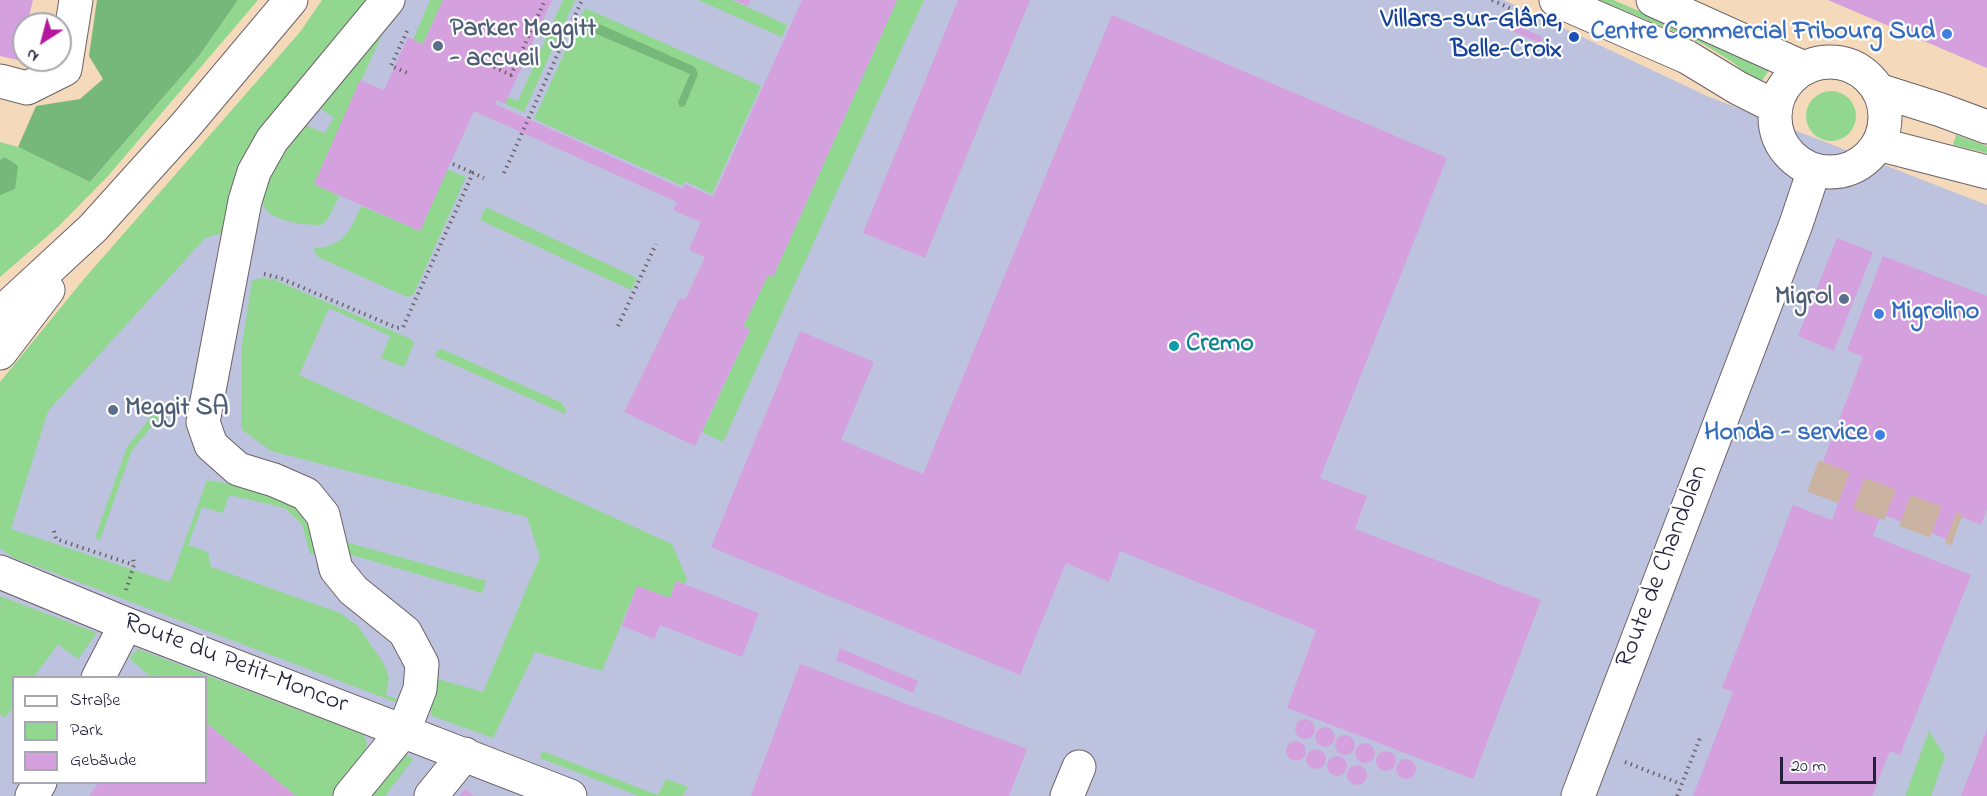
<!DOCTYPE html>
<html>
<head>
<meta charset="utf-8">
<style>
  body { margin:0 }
  #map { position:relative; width:1987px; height:796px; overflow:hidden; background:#f4d9bb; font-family:"Indie Flower",sans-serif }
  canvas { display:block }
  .legend { position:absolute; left:12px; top:676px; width:195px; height:108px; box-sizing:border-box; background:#fff; border:2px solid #a7a7b1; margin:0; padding:8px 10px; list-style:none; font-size:18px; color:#22223b }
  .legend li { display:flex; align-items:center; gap:12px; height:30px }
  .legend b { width:30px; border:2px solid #a7a7b1 }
  .north { position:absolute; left:12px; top:12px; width:60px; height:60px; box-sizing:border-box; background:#fff; border:2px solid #a7a7b1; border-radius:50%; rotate:216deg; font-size:16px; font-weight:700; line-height:24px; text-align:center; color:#22223b }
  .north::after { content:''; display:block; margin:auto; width:21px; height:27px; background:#b5179e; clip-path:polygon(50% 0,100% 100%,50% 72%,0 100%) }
  .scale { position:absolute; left:1780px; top:757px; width:96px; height:27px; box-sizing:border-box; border:3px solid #22223b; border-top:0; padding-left:8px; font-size:18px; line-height:21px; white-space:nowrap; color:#22223b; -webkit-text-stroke:4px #fff; paint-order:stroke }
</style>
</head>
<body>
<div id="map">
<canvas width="1987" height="796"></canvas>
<ul class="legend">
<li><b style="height:8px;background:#fff"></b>Straße</li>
<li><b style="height:16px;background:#92d790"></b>Park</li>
<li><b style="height:16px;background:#d5a0de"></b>Gebäude</li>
</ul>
<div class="north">N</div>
<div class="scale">20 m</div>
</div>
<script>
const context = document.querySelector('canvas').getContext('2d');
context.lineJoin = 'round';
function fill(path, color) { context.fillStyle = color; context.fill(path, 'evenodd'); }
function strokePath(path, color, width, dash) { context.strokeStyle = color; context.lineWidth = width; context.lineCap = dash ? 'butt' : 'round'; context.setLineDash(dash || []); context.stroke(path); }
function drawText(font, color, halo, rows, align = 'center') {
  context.font = font + ' "Indie Flower",sans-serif'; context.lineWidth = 4.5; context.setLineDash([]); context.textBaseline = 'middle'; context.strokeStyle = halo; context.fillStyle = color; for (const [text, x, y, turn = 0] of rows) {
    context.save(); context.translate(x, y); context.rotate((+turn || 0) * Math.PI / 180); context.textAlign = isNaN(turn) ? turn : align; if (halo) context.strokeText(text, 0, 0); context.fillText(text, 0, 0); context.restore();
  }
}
fill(new Path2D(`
  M336 0H1504L1707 96 1987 205V796H0V432ZM14 678H206V782H14Z`), '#bdc3de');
fill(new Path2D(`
  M238 0H258L108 176 59 226 0 277V142L18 147 90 182 199 56Z
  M322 0H366L269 120 222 233 205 238 48 411 11 529 170 582 207 480 279 492 309 519 321 553 310 554 302 524 285 508 229 495 223 513 202 507 188 545 208 552 211 567 340 613 358 626 384 664 389 678 386 695 404 702 403 705 12 557 0 548V382L84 279 300 32Z
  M430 0H443L423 44 413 40Z
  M563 0H575L524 112 505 104 508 97 518 101Z
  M698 0H732L787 25 782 37Z
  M897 0H924L723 442 702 432 750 330 743 327 768 275 773 277Z
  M1600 0H1613L1771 67 1760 84 1731 61 1703 44Z
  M585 8 761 86 712 194 685 181 683 186 534 119Z
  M391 15 314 184 339 196 328 219 321 225C308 226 277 221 268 212 265 209 264 206 262 203L267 183 295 135 301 127 307 126 325 133 334 117 323 111 320 107Z
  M1806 116a25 25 0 1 1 50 0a25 25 0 1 1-50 0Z
  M1956 135 1987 146V153L1953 145Z
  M447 169 466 177 414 294 407 297 318 257 313 248C343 248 351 229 361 206L420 231Z
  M486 207 637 278 631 290 480 220Z
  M260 278 273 279 411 339 414 343 404 367 381 358 390 336 329 308 299 375 672 544 687 579 684 584 676 581 670 598 637 586 602 671 535 652 493 738 432 716 429 707 438 679 483 692 540 557 527 517 271 451 241 429 242 344 252 281Z
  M442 349 562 403 566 410 565 414 435 356 437 351Z
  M161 404 166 409 132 450 100 540 95 538 127 447Z
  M342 541 486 581 482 593 345 553Z
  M0 596 97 633 78 659 58 644 34 677 14 678 13 706 5 718 0 714Z
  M138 649 364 735 367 744 364 755 332 796H296L206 723V678L151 677 129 658Z
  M1929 731 1945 756 1931 796H1905Z
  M542 751 658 795 666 779 688 787 682 796H639L540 758Z
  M400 754 414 758 385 796H366Z`), '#92d790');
fill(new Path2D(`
  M97 0H238L199 56 90 182 18 147 36 106 80 99 103 79 89 56Z
  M588 19 695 67 698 74 685 106 680 107 678 102 690 74 587 30 584 22Z
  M5 157 18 166 15 189 0 195V160Z`), '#75b87a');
fill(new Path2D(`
  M0 0H33L27 24H24V37L18 60 0 56Z
  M443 0H552L505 104 497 100 495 104 683 189 685 184 713 197 802 0H897L773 277 768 275 743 327 750 329 695 446 624 412 680 298 685 300 705 257 689 250 701 222 673 210 677 202 474 111 420 231 314 184 360 80 384 90 408 37 423 44Z
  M735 0H750L748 6Z
  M958 0H1030L925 258 863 233Z
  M1828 0H1987V68Z
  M1112 15 1447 158 1320 478 1367 496 1355 529 1541 600 1473 779 1287 708 1316 630 1120 551 1109 582 1066 563 1020 675 711 547 800 331 874 362 841 440 923 474Z
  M1511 23 1543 37 1540 43 1508 29Z
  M1837 238 1873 252 1834 351 1798 336Z
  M1883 256 1987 296V509L1981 525 1959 516 1949 540 1881 514 1873 536 1971 575 1900 755 1890 751 1872 796H1693L1733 692 1722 688 1793 505 1832 520 1840 498 1813 488 1863 357 1847 350Z
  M676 581 759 613 742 657 660 625 654 639 622 626 637 586 670 598Z
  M840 648 918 681 913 693 836 660Z
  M800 664 1027 749 1009 796H751Z
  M1295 729a10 10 0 1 1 20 0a10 10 0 1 1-20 0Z
  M206 723 296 796H89L99 782H206Z
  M1315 737a10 10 0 1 1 20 0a10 10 0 1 1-20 0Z
  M1987 730V796H1961L1987 729Z
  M1335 745a10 10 0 1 1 20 0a10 10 0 1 1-20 0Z
  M1286 751a10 10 0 1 1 20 0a10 10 0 1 1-20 0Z
  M1355 753a10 10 0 1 1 20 0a10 10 0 1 1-20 0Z
  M1306 759a10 10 0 1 1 20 0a10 10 0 1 1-20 0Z
  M1376 761a10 10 0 1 1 20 0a10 10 0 1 1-20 0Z
  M1327 766a10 10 0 1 1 20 0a10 10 0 1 1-20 0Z
  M1396 769a10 10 0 1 1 20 0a10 10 0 1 1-20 0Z
  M1347 775a10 10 0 1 1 20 0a10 10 0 1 1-20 0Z
  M465 789 474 796H459Z`), '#d5a0de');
strokePath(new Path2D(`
  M1813 476 1957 530`), '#cab4a1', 33, [33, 16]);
const minor = new Path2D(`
  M0 81 27 88 65 69 76 0
  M0 572 126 624 570 796
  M98 678 126 624
  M32 796 40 782
  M350 796 404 730 420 689 422 664 405 632 353 590 336 569 323 515 306 494 274 480 238 469 211 445 203 422 245 201 254 172 272 140 388 0
  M431 796 465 754
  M1067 796 1079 767
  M1578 796 1796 224 1814 170`);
const major = new Path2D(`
  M1556 0 1687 57 1738 88 1776 107
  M1653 0 1804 68
  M1775 117a55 55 0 1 1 110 0a55 55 0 1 1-110 0Z
  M1878 90 1941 110 1987 127
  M1878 144 1987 172`);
const highway = new Path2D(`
  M0 314 93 228 185 126 291 0
  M0 353 48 290`);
strokePath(minor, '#6c6268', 35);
strokePath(major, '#6c6268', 35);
strokePath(highway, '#6c6268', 35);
strokePath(new Path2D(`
  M1492 0 1527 16
  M407 31 391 66 410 74
  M494 67 511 75 545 0
  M453 164 473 173
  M504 173 582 0
  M264 274 280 278 397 328 403 327 473 173 484 178
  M618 326 656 244
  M54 531 56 539 134 565
  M126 590 134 565 133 557
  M1625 762 1681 784
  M1677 796 1700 738`), '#6c6268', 4, [1.5, 4.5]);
strokePath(minor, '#fff', 33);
strokePath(major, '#fff', 33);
strokePath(highway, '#fff', 33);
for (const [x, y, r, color] of [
  [1947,34,6,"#3f7fe0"],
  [1574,37,6,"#1a4fb4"],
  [438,46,6,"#5c6f8a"],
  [1844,299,6,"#5c6f8a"],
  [1879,314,6,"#3f7fe0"],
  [1174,346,6,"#0f9aa8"],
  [113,410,6,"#5c6f8a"],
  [1880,435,6,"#3f7fe0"]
]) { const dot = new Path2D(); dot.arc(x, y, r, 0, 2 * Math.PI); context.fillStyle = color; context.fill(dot); strokePath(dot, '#fff', 2); }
drawText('bold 26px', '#164399', '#fff', [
  ["Villars-sur-Glâne,",1562,22],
  ["Belle-Croix",1562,52]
], 'right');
drawText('bold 26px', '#4e5e75', '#fff', [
  ["Parker Meggitt",450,31],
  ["- accueil",450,61],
  ["Migrol",1832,299,"right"],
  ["Meggit SA",125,410]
], 'left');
drawText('bold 26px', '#366cbe', '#fff', [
  ["Centre Commercial Fribourg Sud",1935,34],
  ["Migrolino",1891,314,"left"],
  ["Honda - service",1868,435]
], 'right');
drawText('bold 26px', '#0d838f', '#fff', [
  ["Cremo",1186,346]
], 'left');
drawText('26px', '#22223b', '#fff', [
  ["Route de Chandolan",1664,567,-69],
  ["Route du Petit-Moncor",235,665,21]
]);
</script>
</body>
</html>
